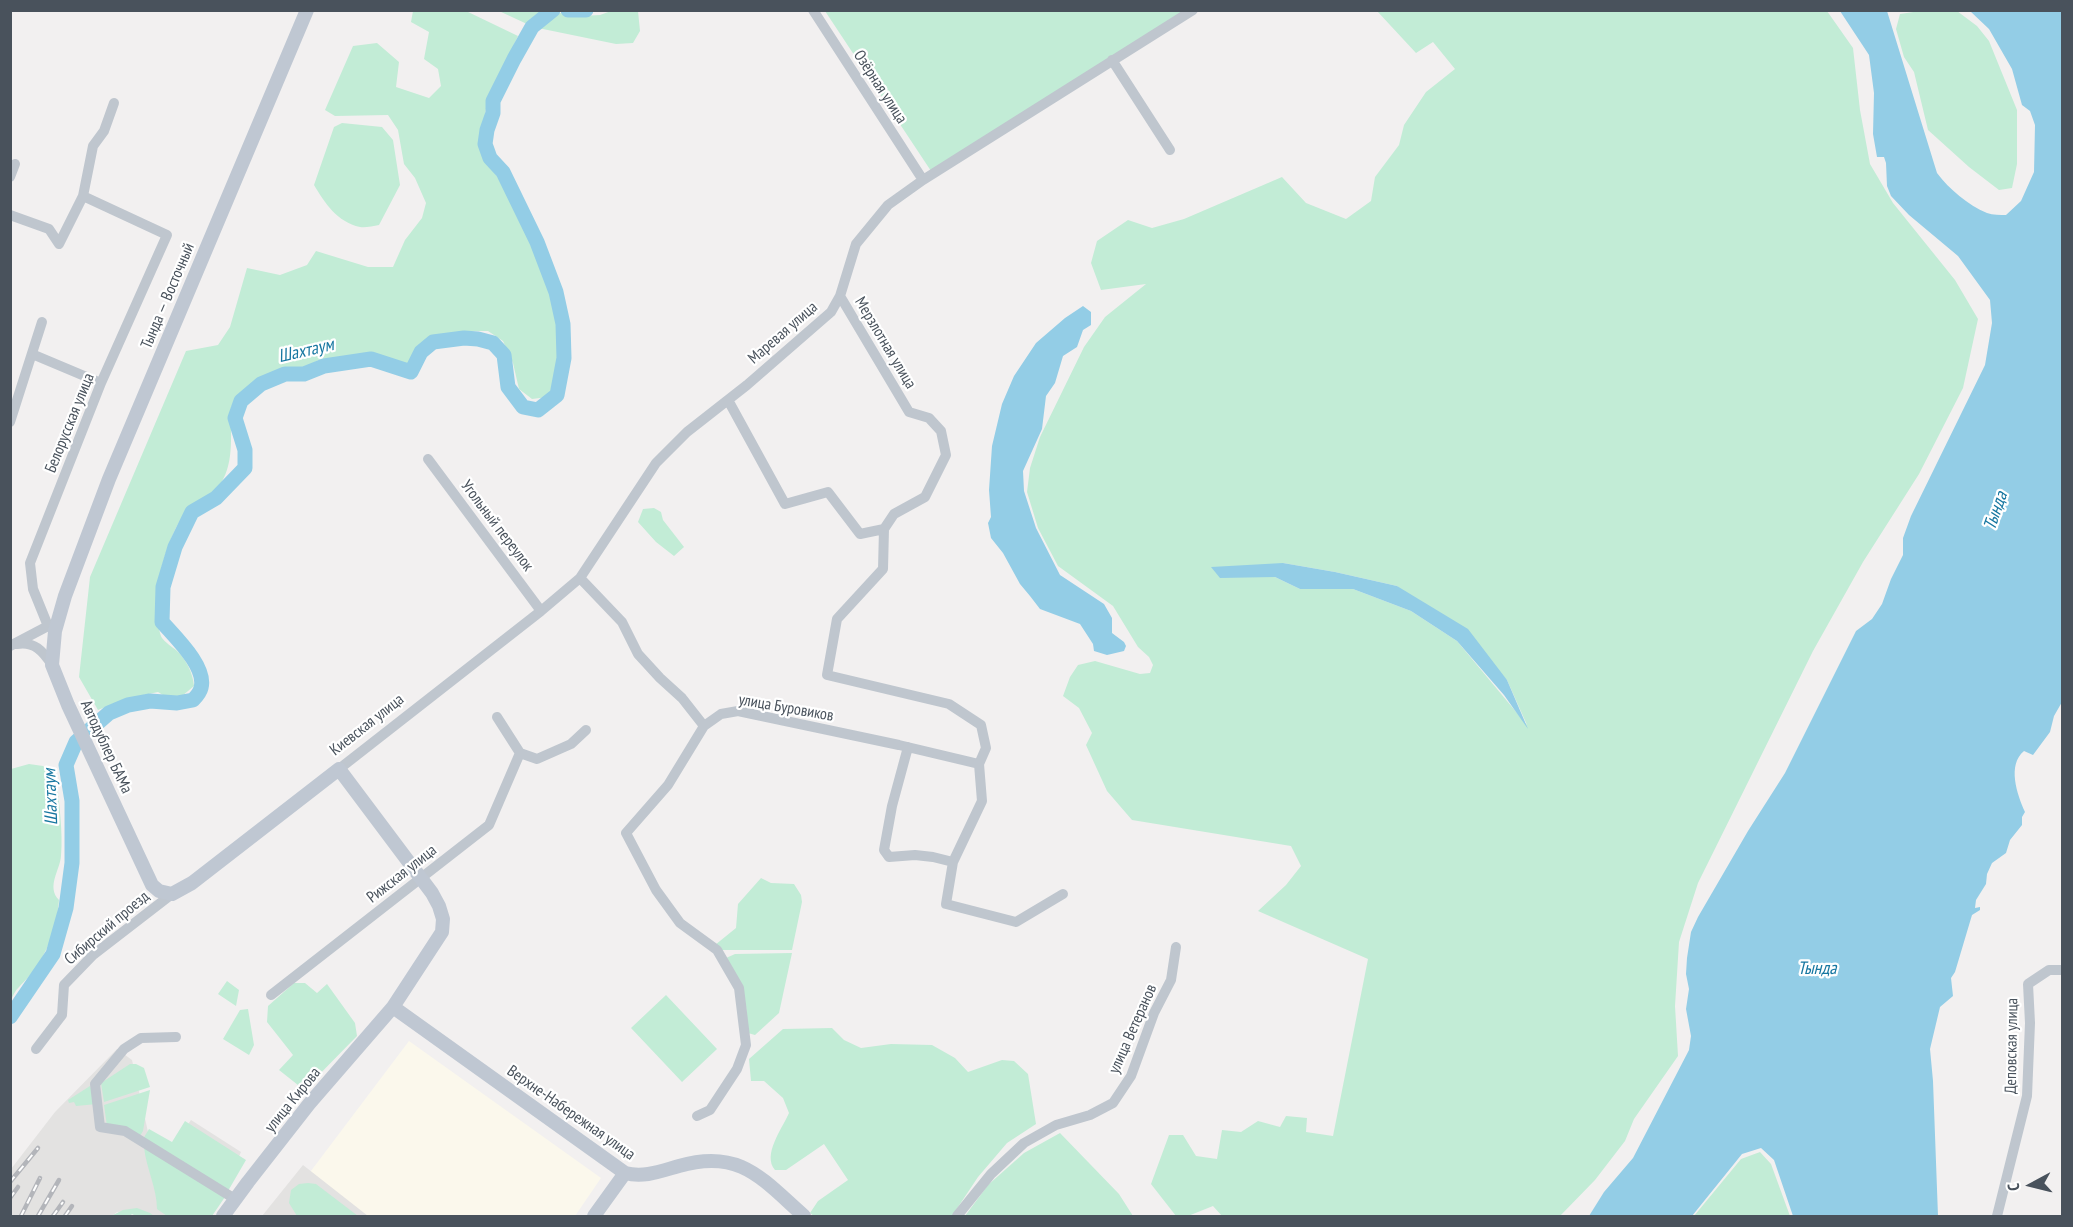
<!DOCTYPE html>
<html>
<head>
<meta charset="utf-8">
<style>
  body { margin:0 }
  #map { position:relative; width:2073px; height:1227px; overflow:hidden; background:#f2f0f0; font-family:"PT Sans Narrow",sans-serif }
  canvas { display:block }
  .frame { position:absolute; inset:0; border:12px solid #49525c; pointer-events:none }
  .north { position:absolute; left:2001px; top:1155px; width:60px; height:60px; -webkit-text-stroke:4px #fff; paint-order:stroke; rotate:263deg; font-size:16px; font-weight:700; line-height:24px; text-align:center; color:#49525c }
  .north::after { content:''; display:block; margin:auto; width:21px; height:27px; background:#49525c; clip-path:polygon(50% 0,100% 100%,50% 72%,0 100%) }
</style>
</head>
<body>
<div id="map">
<canvas width="2073" height="1227"></canvas>
<div class="frame"></div>
<div class="north">С</div>
</div>
<script>
const context = document.querySelector('canvas').getContext('2d');
context.lineJoin = 'round';
function fill(path, color) { context.fillStyle = color; context.fill(path, 'evenodd'); }
function strokePath(path, color, width, dash) { context.strokeStyle = color; context.lineWidth = width; context.lineCap = dash ? 'butt' : 'round'; context.setLineDash(dash || []); context.stroke(path); }
function drawText(font, color, halo, rows, align = 'center') {
  context.font = font + ' "PT Sans Narrow",sans-serif'; context.lineWidth = 4.5; context.setLineDash([]); context.textBaseline = 'middle'; context.strokeStyle = halo; context.fillStyle = color; for (const [text, x, y, turn = 0] of rows) {
    context.save(); context.translate(x, y); context.rotate((+turn || 0) * Math.PI / 180); context.textAlign = isNaN(turn) ? turn : align; if (halo) context.strokeText(text, 0, 0); context.fillText(text, 0, 0); context.restore();
  }
}
fill(new Path2D(`
  M409 1041 601 1178 575 1216H277Z`), '#fbf8ec');
fill(new Path2D(`
  M117 1049 132 1060 148 1132 173 1146 191 1120 241 1152 225 1187 206 1216H139L130 1211 117 1212 112 1216H11V1169L55 1112Z
  M303 1165 368 1216H262Z`), '#e3e2e1');
fill(new Path2D(`
  M413 11H466L518 36 487 101 481 146 486 161 504 186 520 219 542 271 557 314 558 357 554 387 548 397 532 399 519 389 513 363 503 341 488 331H466L433 337 415 351 408 365 365 354 319 360 303 368 277 371 250 387 231 407C230 432 235 461 221 483 211 500 206 496 193 505 173 519 156 578 156 602 155 609 159 633 162 638 165 642 172 647 176 650 186 659 193 673 194 686L182 696 171 700 158 692 125 699 98 710 79 677 90 577 186 351 218 345 230 327 247 268 280 275 307 265 316 251 368 267H393L405 240 422 218 426 203 415 178 404 164 398 130 388 115 335 116 325 110 353 46 377 43 399 62 396 87 429 98 441 86 438 69 424 59 429 32 411 22Z
  M499 11H546L527 24Z
  M611 11H638L640 31 633 43 616 44 538 28 560 13 583 16 600 15Z
  M825 11H1184L931 171Z
  M1377 11H1827L1853 48 1860 110 1870 164 1893 203 1955 280 1978 319 1963 388 1919 474 1863 562 1813 651 1698 883 1679 942 1675 1006 1678 1056 1634 1119 1625 1141 1595 1180 1560 1216H1222L1213 1206 1188 1216H1176L1151 1184 1169 1135H1183L1196 1156 1217 1159 1222 1130 1241 1132 1258 1121 1280 1127 1286 1116 1307 1118 1306 1132 1333 1136 1368 959 1258 911 1286 885 1301 866 1291 846 1132 820 1107 791 1086 745 1092 733 1079 708 1063 696 1070 677 1078 665 1095 661 1140 674 1150 673 1153 665 1149 657 1138 647 1113 606 1058 566 1038 528 1027 492 1030 468 1040 437 1084 347 1105 317 1146 284 1101 290 1091 263 1097 241 1128 220 1152 228 1184 219 1282 177 1306 203 1346 219 1371 201 1375 177 1399 145 1404 125 1426 92 1455 69 1433 42 1416 53ZM1283 563 1335 572 1397 586 1507 680 1527 725 1457 641 1411 611 1353 589H1300L1275 577Z
  M1920 11H1957L1977 26 1989 41 2017 110V164L2012 188 1999 190 1969 167 1928 130 1914 72 1904 57 1896 29 1900 14Z
  M342 123 382 127 393 140 400 185 379 225C373 226 365 228 360 227 337 222 325 203 314 185L334 127Z
  M654 508 661 512 663 520 684 547 674 556 656 542 638 522 643 509Z
  M29 764 43 766 53 773V777L57 781C59 805 63 831 61 856 60 870 46 887 59 900 57 926 48 954 30 975 23 984 14 989 11 1001V769Z
  M761 878 771 883 794 884 801 895 802 902 792 950H720L715 945 736 928 738 904Z
  M792 953 779 1013 755 1035 748 1033 746 1006 726 958 735 954Z
  M227 981 239 990 236 1006 218 994Z
  M294 983H305L317 993 327 984 355 1023 357 1036 308 1086 303 1089 279 1070 293 1055 267 1022 268 1006Z
  M666 995 717 1049 682 1082 631 1028Z
  M248 1009 254 1045 249 1055 223 1039 240 1010Z
  M832 1028 844 1040 861 1048 891 1044 932 1045 955 1058 968 1072 1002 1060 1014 1061 1028 1074 1036 1124 1007 1143 978 1177 952 1216H814L810 1213 818 1201 848 1180 824 1144 786 1170H775C762 1155 782 1129 789 1113L783 1098 764 1081H751L749 1059 783 1029Z
  M130 1064H136L144 1068 150 1087 104 1102 101 1083Z
  M90 1086 97 1104 76 1106 74 1102 69 1103 68 1100Z
  M150 1090 143 1131 140 1136 107 1126 104 1105Z
  M185 1121 246 1160 228 1191 143 1139 149 1129 172 1142Z
  M1060 1133 1119 1194 1133 1216H965L988 1185 1024 1153Z
  M144 1147 225 1197 212 1216H167L157 1209C157 1188 146 1168 144 1147Z
  M1760 1152 1771 1164 1790 1216H1694L1741 1159Z
  M308 1183 316 1184 358 1216H297L289 1203 291 1190 299 1184Z
  M137 1208 150 1213 154 1216H136L132 1214 130 1216H111L123 1210Z`), '#c2ecd6');
fill(new Path2D(`
  M1840 11H1887L1937 173C1949 189 1968 205 1987 213 1993 215 2000 215 2006 215L2021 201 2034 172 2035 125 2030 111 2022 105 2012 69 1989 29 1970 11H2062V702L2054 716 2050 732 2033 755 2024 751C2007 765 2017 794 2025 812L2022 817V825L2010 840 2006 853 1992 863 1987 874 1986 884 1976 900 1975 908 1980 907V910L1972 915 1955 972 1951 978 1953 996 1940 1007 1930 1049 1933 1081 1938 1216H1793L1774 1160 1761 1148 1742 1154 1692 1216H1589L1604 1192 1633 1158 1689 1050 1691 1036 1686 1009 1689 989 1686 974 1687 958 1691 932 1698 917 1748 831 1785 773 1856 631 1872 619 1882 604 1891 579 1903 555V538L1911 516 1985 365 1992 323 1990 300 1958 256 1909 215 1891 196 1887 186 1886 163 1884 157H1877L1873 134 1874 93 1869 55Z
  M1083 306 1091 312V325L1083 330 1077 347 1063 356 1055 383 1046 396 1042 429 1023 471 1024 491 1036 528 1060 575 1104 604 1112 618V633L1124 642 1126 646 1124 651 1107 655 1094 651 1093 644 1080 624 1040 609 1030 596 1020 584 1003 553 991 538 988 523 991 517 989 490 992 446 1002 404 1014 376 1036 343 1065 318Z
  M1283 563 1335 572 1397 586 1468 629 1507 680 1528 729 1504 695 1457 641 1411 611 1353 589H1300L1275 577 1220 578 1211 567Z`), '#93cde6');
strokePath(new Path2D(`
  M568 10H586
  M10 1017 53 954 66 908 72 863V801L66 765 76 742 109 713 128 705 150 701 177 703 193 700C196 697 200 692 201 688 207 667 175 637 162 622L163 587 175 547 192 512 216 498 245 468V450L235 418 241 401 261 384 285 374H304L324 366 371 359 411 372 421 352 433 342 464 338 478 339 493 343 504 355 508 387 523 407 538 410 557 395 564 358 563 324 556 292 537 242 503 172 490 158 485 144 487 130 493 113V101L514 59 532 27 553 10`), '#93cde6', 15);
strokePath(new Path2D(`
  M813 10 923 180
  M1112 60 1170 150
  M10 177 15 164
  M83 196 93 146 104 131 114 103
  M10 215 49 229 59 244 83 196 167 235 101 383 30 563 33 589 48 626 10 646
  M840 296 909 412 929 418 941 431 946 455 925 497 894 514 884 529
  M32 354 101 383
  M728 400 785 504 828 492 860 534 884 529 883 569 837 619 827 675 949 704 981 725 986 748 979 764
  M10 422 42 322
  M428 459 541 611
  M580 578 622 622 638 654 660 678 682 698 704 726
  M17 644C34 641 43 651 52 665
  M908 747 892 806 884 850 889 857 915 855 933 857 953 862
  M520 753 537 759 571 744 586 730
  M339 769 541 611 580 578 656 463 687 432 747 385 831 312 840 296 856 244 888 205 923 180 1193 10
  M271 995 489 825 520 753 497 717
  M176 1037 141 1038 124 1049 95 1084 100 1127 125 1131 235 1199
  M36 1049 62 1015 64 985 93 955 172 894
  M697 1116 710 1110 737 1069 746 1045 739 988 717 950 680 923 656 890 626 833 668 785 704 726 721 714 738 711 899 745 979 764 982 801 953 862 946 904 1016 922 1063 894
  M957 1216 991 1174 1024 1143 1056 1125 1090 1115 1113 1103 1131 1076 1154 1013 1171 980 1176 947
  M1997 1216 2027 1096 2030 1023 2028 984 2049 970H2062`), '#bfc6ce', 10);
strokePath(new Path2D(`
  M393 1007 625 1173C644 1178 661 1171 679 1166 740 1148 762 1179 804 1216
  M223 1216 248 1182 309 1104 393 1007 442 932 443 919 439 906 432 893 339 769 192 883 172 894 159 891 152 885 68 705 52 665 55 631 65 596 109 479 307 10
  M594 1216 625 1173`), '#bfc7d2', 14);
const rail = new Path2D(`
  M10 1182 38 1148
  M10 1198 18 1187
  M21 1216 40 1178
  M38 1216 59 1180
  M53 1216 63 1202
  M65 1216 72 1206`);
strokePath(rail, '#b3b5ba', 4.5);
strokePath(rail, '#fff', 2, [7]);
drawText('16px', '#49525c', '#fff', [
  ["Озёрная улица",880,87,57],
  ["Тында — Восточный",168,296,-67],
  ["Маревая улица",783,333,-41],
  ["Мерзлотная улица",885,343,59],
  ["Белорусская улица",70,423,-68],
  ["Угольный переулок",497,526,53],
  ["улица Буровиков",786,708,10],
  ["Киевская улица",367,725,-38],
  ["Автодублер БАМа",106,747,65],
  ["Рижская улица",402,874,-38],
  ["Сибирский проезд",107,928,-40],
  ["улица Ветеранов",1133,1029,-66],
  ["Деповская улица",2012,1046,-89],
  ["улица Кирова",293,1100,-51],
  ["Верхне-Набережная улица",571,1113,35]
]);
drawText('italic 18px', '#1777a1', '#fff', [
  ["Шахтаум",306,351,-13],
  ["Тында",1996,511,-71],
  ["Шахтаум",51,797,-92],
  ["Тында",1817,969]
]);
</script>
</body>
</html>
